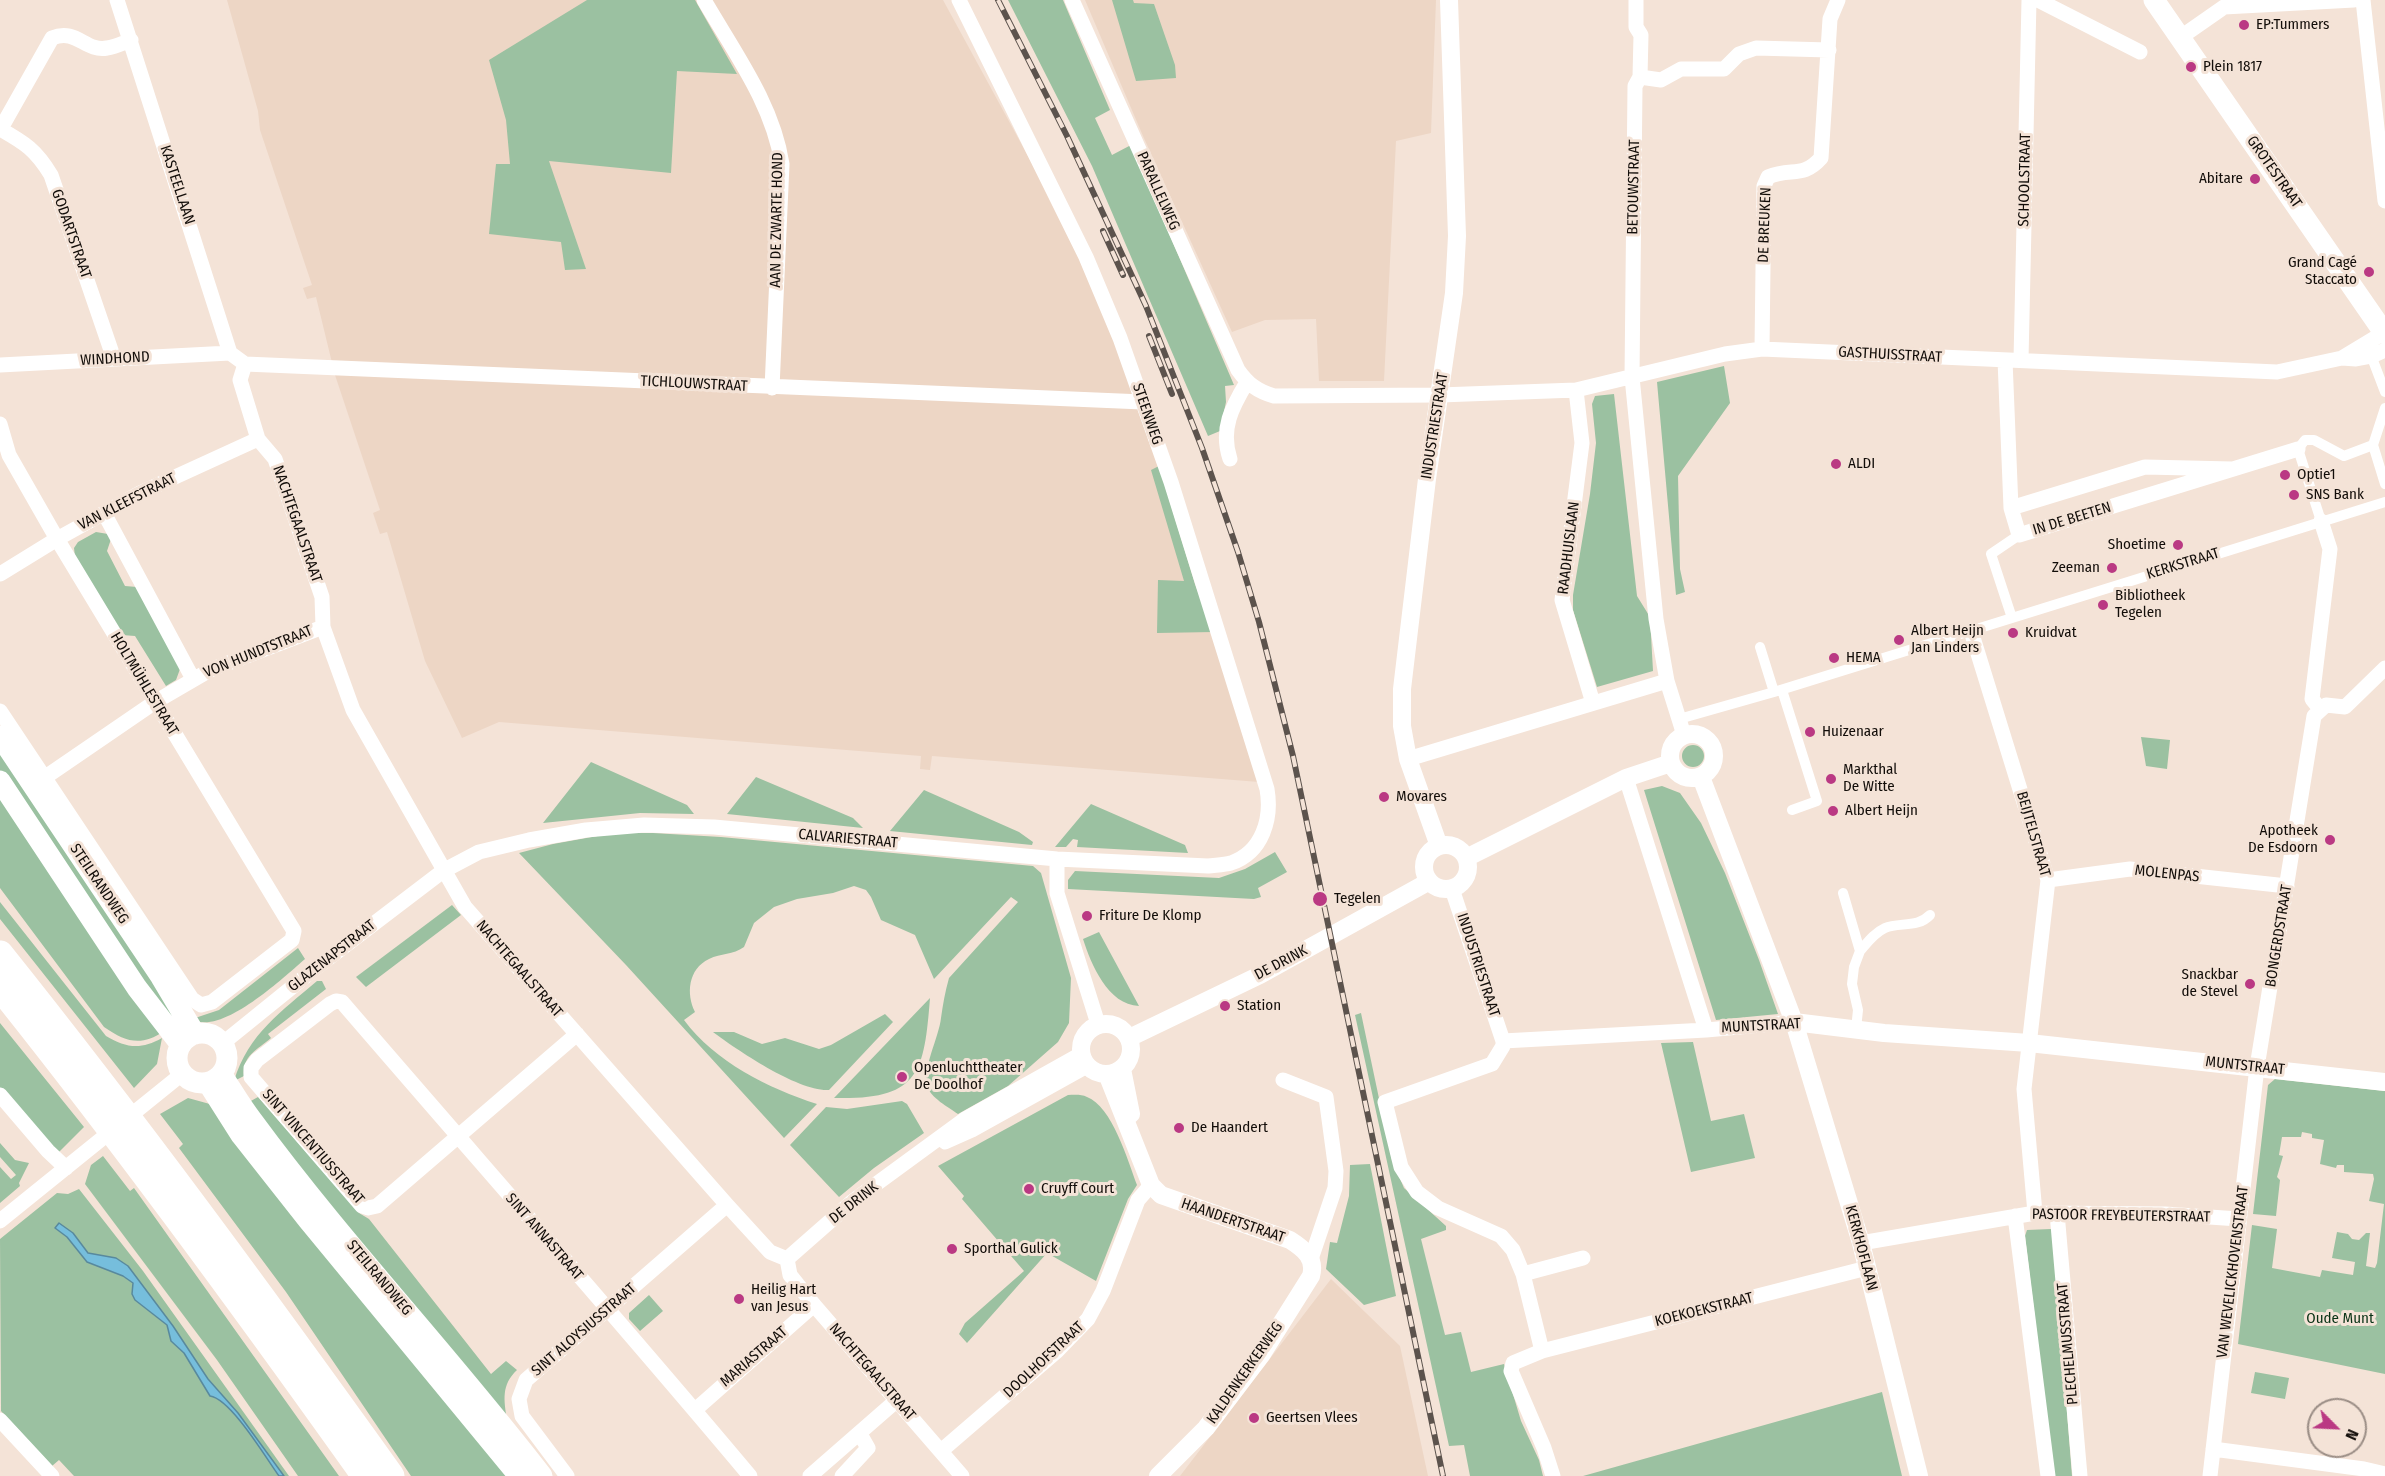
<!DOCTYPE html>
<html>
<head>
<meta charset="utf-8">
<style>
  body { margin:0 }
  #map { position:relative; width:2385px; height:1476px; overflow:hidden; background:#f4e3d7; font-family:"Fira Sans Condensed",sans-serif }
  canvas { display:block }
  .north { position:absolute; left:2307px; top:1398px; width:60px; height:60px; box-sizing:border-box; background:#f4e3d7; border:2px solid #9a8d85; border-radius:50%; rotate:114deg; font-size:16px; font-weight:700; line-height:24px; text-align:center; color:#120d09 }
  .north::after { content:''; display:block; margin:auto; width:21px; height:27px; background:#ba3983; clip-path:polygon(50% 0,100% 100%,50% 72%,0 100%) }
</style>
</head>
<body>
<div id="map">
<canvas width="2385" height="1476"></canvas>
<div class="north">N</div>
</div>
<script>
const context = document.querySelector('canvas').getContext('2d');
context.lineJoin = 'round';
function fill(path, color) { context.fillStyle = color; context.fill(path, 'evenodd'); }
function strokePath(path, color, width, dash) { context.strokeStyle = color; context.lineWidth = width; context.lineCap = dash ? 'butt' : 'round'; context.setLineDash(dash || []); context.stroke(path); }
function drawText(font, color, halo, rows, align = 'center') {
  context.font = font + ' "Fira Sans Condensed",sans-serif'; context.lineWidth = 6; context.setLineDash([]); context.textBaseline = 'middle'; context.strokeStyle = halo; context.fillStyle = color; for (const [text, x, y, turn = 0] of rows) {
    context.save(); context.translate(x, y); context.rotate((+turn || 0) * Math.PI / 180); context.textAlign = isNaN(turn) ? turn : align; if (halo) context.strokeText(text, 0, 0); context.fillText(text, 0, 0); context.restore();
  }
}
fill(new Path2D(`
  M227 0H943L1103 294 1259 782 932 756 930 770 920 769 921 756 499 722 462 738 425 661 387 532 380 534 373 513 380 510 335 375 316 297 307 299 303 288 312 285 260 130 258 111Z
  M1085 0H1436L1431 133 1396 141 1384 381H1319L1316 319 1265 320 1232 332 1143 136Z
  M1331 1279 1400 1346 1428 1476H1180Z`), '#edd6c5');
fill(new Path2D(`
  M587 0H695L737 74 677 71 671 173 549 161 586 269 565 270 561 242 489 234 496 164H510L506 120 489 60Z
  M1008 0H1063L1110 110 1095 118 1112 155 1131 145 1234 385 1225 386 1226 402 1220 431 1208 436 1092 166Z
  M1112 0H1133L1134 3 1154 4 1175 65 1176 78 1136 81Z
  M1724 366 1730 403 1678 476 1680 569 1685 592 1676 595 1657 382Z
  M1614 394 1637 596 1650 617 1653 671 1597 687 1573 610V595L1590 494 1596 443 1592 404 1595 396Z
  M1159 466 1195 584 1213 632 1157 633 1158 580 1184 581 1151 470Z
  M96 532 108 534 111 539 107 551 125 586 137 587 180 669 176 680 166 686 135 636 122 635 75 557 74 548 78 542Z
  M2141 737 2170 740 2167 769 2146 766Z
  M1682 756a11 11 0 1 1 22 0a11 11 0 1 1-22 0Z
  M0 748 178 1019 172 1025 0 771Z
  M591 762 687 805 694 814 640 813 543 823Z
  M756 777 853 818 863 828 727 814Z
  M1662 786 1680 793 1701 823 1725 873 1759 960 1778 1014 1716 1020 1644 790Z
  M0 789 164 1031C141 1047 126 1042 104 1027L0 888Z
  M924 790 1019 832 1033 842 1032 845 890 831Z
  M1091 804 1185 845 1188 853 1077 847 1078 840 1073 839 1066 847H1055Z
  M614 833H653L721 837 1033 866 1041 873 1071 978 1069 1023 1058 1042 1008 1086 958 1114C948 1107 931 1098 927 1086 922 1069 939 1037 941 1018 943 1004 945 992 949 978L1018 902 1011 897 934 979 915 935 881 920 871 897 866 890 854 886 833 893 797 899 774 907 754 923 744 947C733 955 721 953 709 959 688 969 686 994 695 1012L684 1020C715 1062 768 1088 817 1104L784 1138 626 965 519 853 553 844Z
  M1275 852 1287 872 1258 888 1261 897 1254 899 1068 889V880L1075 871 1219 878 1245 869Z
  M0 902 106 1036C126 1048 141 1050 162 1038L157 1064 134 1088 0 919Z
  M452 905 461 915 366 987 356 977Z
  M1099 932 1139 1006C1108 1005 1091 964 1083 939Z
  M298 948 305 959C284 977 221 1037 192 1019L219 1010Z
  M317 981H322L326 989 268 1034 271 1038C257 1050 242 1056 244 1076L234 1081C248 1034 282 1011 317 981Z
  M930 998C924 1074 919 1100 834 1098Z
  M1361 1013 1392 1160 1404 1188 1446 1226V1230L1421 1239 1445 1335 1461 1332 1471 1372 1504 1364 1521 1421 1539 1460 1543 1476H1470L1464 1445 1449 1446 1355 1015Z
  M885 1014 893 1022 829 1090C799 1092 737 1050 713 1032H734L762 1044 785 1038 819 1049 831 1045Z
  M0 1023 84 1127 58 1153 0 1088Z
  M1693 1042 1711 1121 1744 1114 1755 1158 1691 1172 1661 1043Z
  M2275 1079 2385 1091V1374L2238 1344 2252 1225 2277 1229 2272 1268 2320 1277 2322 1270 2353 1275 2355 1262 2332 1258 2337 1232 2348 1234 2352 1239 2359 1240 2366 1233H2370L2366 1266 2375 1268 2377 1263 2384 1204 2369 1201 2374 1179 2373 1174 2344 1172V1165H2337L2336 1168 2320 1164 2324 1140 2312 1138V1134L2302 1132 2301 1137H2282L2279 1155 2283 1156 2277 1177 2280 1180 2276 1216 2253 1214 2268 1085Z
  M1068 1095C1074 1095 1081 1094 1087 1097 1112 1106 1128 1161 1137 1185L1128 1199 1096 1281 1047 1253 967 1343 959 1334 965 1323 1024 1271 962 1199 964 1196 938 1166Z
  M258 1097 359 1213 369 1219 491 1374 506 1361 517 1370C501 1385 504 1400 507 1420L350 1237 249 1102Z
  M188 1098 217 1106 514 1476H411L286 1292 179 1148 183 1144 160 1114Z
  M902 1101 907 1104 924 1133 874 1168 839 1197 790 1145 826 1107 847 1109Z
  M0 1143 15 1160 29 1163 19 1183 20 1186 0 1203V1167L11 1179 16 1175 0 1157Z
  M103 1156 130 1191 134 1188 339 1476H298L217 1360 85 1184 91 1165Z
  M1370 1164 1396 1296 1364 1305 1326 1269 1330 1242 1337 1243 1349 1196 1350 1165Z
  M79 1189 143 1271 289 1476H284L238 1413 208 1379 173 1326 128 1266 116 1258 88 1253 73 1233 59 1224 55 1228 67 1237 87 1262 123 1276 133 1283 132 1294 135 1300 167 1325 171 1341 184 1353 210 1396C231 1399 266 1457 279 1476H74L59 1460 52 1466 1 1411 0 1239 57 1193 68 1194Z
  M2051 1229 2053 1234 2072 1476H2054L2025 1236 2027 1230Z
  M649 1295 663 1311 640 1331 629 1319V1313Z
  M2255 1372 2289 1378 2285 1399 2251 1393Z
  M1882 1392 1902 1476H1583Z`), '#9bc1a1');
const water = new Path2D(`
  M59 1223 73 1233 88 1253 116 1258 128 1266 173 1326 208 1379 238 1413 284 1476H279C266 1458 231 1399 210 1396L184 1353 171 1341 167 1325 135 1300 132 1294 133 1283 123 1276 87 1262 67 1237 55 1228Z`);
fill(water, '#76bedc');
strokePath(water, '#58899d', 1.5);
strokePath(new Path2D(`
  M2369 350 2385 392
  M2373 445 2385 484
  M2321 521 2298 449 2305 440H2314L2344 456 2373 445 2385 408
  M2012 618 1991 554 2019 535
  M1760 647 1774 692
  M1782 690 1817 801 1792 810
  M1679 719 1774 692 2385 502
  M1843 893 1860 951 1854 967 1852 984 1858 1010 1856 1029
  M1860 951C1867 943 1874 933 1885 928 1899 922 1918 928 1930 915`), '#fff', 10);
strokePath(new Path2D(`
  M117 0 230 353 245 364
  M704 0C734 52 773 104 782 164L772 388
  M1072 0 1238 370C1248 384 1257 391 1274 396L1440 395 1576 390 1725 354 1762 349 2277 372 2342 358 2356 359 2372 356 2385 350
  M1636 0V27L1641 35 1640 77 1635 86 1632 377 1656 619 1667 681 1684 735
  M2038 0 2140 52
  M2363 0 2385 201
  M2181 37 2224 7 2354 0
  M1640 77 1661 80 1681 69H1724L1739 54 1756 48 1829 50
  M0 129C25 143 36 150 51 175L114 359
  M0 130 52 38C77 28 85 52 107 48 115 47 123 43 131 40
  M1762 349 1764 186 1768 177C1792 167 1802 179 1821 158L1830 19 1838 0
  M2342 358 2385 332
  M2005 360 2011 508
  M2021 360 2029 0
  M245 364 240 380 258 439 275 459 322 597 323 627 353 710 465 907 727 1205 770 1252 787 1259
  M245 364 1143 402
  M0 365 230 353
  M1576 390 1582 443 1562 600 1593 703
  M0 424 9 455 57 539 294 931 292 940 212 1002 201 1005 192 999 0 711
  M1230 459C1220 429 1232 407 1247 382
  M2232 469 2145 467 2011 508 2019 535 2298 449
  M104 513 193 679
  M0 574 57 539 140 493 258 439
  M1971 631 2048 880 2024 1089 2035 1213
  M2320 709 2312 699 2330 549 2321 521
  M1408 759 1667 681
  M44 778 155 702 210 670 323 627
  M1626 778 1706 1030
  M1057 859V893L1098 1024
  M2048 880 2130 869 2287 886
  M1452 889 1503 1041
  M577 1034 377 1206 368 1208 362 1206 251 1077V1068L257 1060 330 1004 336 1001 342 1002C478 1160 616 1316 750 1476
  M223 1043 317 967 443 871 479 852 529 840 586 830 644 825 714 827 1057 859 1208 866C1215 865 1224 865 1231 863 1263 852 1272 818 1267 789L1171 482 1120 338 1086 257 959 0
  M1283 1080 1326 1097 1336 1171 1335 1188 1311 1259
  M0 1095 48 1151 66 1168
  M945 1142 972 1130 1087 1066
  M2057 1213 2080 1476
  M2015 1216 2048 1476
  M0 1221 182 1074
  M1861 1243 2035 1213 2165 1214 2239 1219
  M787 1259 853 1201 965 1119 1081 1054
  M787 1259 790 1275 814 1305 962 1476
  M1523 1274 1583 1258
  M1542 1351 1523 1274 1513 1250 1501 1236 1438 1208 1417 1192 1401 1167 1385 1102 1492 1064 1503 1046V1041L1706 1030 1794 1022
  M695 1410 814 1305
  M0 1420 52 1476
  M2213 1449 2364 1469 2385 1474
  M941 1451 1057 1351 1088 1319 1103 1291 1138 1200 1151 1185
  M567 1476 522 1416 519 1399 526 1380 727 1205
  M810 1476 897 1400
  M842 1476 868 1448 860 1434
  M1553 1476 1544 1448 1511 1371 1513 1363 1542 1351 1867 1268
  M2210 1476 2257 1067 2314 716 2326 705 2345 707 2385 668`), '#fff', 15);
strokePath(new Path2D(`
  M1670 756a22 22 0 1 1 44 0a22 22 0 1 1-44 0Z
  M1701 777 1794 1022 1861 1243 1919 1476
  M1424 867a22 22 0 1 1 44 0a22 22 0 1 1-44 0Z
  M1439 846 1408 759 1402 726V689L1427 479 1454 293 1457 236 1449 0
  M1466 858 1626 778 1671 763
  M1794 1022 1884 1033 2029 1043 2385 1082
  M1081 1049a25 25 0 1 1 50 0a25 25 0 1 1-50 0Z
  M1129 1038 1260 975 1428 882
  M1122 1069 1131 1114
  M1107 1074 1151 1185 1161 1195 1290 1240C1304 1249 1316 1258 1311 1276L1262 1354 1206 1428 1158 1476`), '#fff', 18);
strokePath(new Path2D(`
  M2154 0 2385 334
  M0 736 161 977 195 1034
  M0 781 137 988 181 1045
  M177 1058a25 25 0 1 1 50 0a25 25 0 1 1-50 0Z
  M222 1075C232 1090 241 1106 252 1120 343 1244 449 1355 542 1476
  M208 1083 241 1135 308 1220 519 1476`), '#fff', 21);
strokePath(new Path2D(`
  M0 954C136 1124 264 1299 391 1476
  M0 987C127 1146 247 1310 365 1476`), '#fff', 27);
const rail = new Path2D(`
  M998 0 1067 136 1146 306 1202 448 1238 552 1259 622 1293 756 1443 1476
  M1103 231 1123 275
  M1149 336 1172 394`);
strokePath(rail, '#5c534d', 6);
strokePath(rail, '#f4e3d7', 4, [11]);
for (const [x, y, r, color] of [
  [2244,25,6,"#ba3983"],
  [2191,67,6,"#ba3983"],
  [2255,179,6,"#ba3983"],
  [2369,272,6,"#ba3983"],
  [1836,464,6,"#ba3983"],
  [2285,475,6,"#ba3983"],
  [2294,495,6,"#ba3983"],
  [2178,545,6,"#ba3983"],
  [2112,568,6,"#ba3983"],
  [2103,605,6,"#ba3983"],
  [2013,633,6,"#ba3983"],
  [1899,640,6,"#ba3983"],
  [1834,658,6,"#ba3983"],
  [1810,732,6,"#ba3983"],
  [1831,779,6,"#ba3983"],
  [1384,797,6,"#ba3983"],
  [1833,811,6,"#ba3983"],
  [2330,840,6,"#ba3983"],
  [1320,899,8,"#ba3983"],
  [1087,916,6,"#ba3983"],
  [2250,984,6,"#ba3983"],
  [1225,1006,6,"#ba3983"],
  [902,1077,6,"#ba3983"],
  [1179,1128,6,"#ba3983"],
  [1029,1189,6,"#ba3983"],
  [952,1249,6,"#ba3983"],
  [739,1299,6,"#ba3983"],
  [1254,1418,6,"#ba3983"]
]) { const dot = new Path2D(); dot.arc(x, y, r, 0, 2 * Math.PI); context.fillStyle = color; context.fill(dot); strokePath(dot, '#f4e3d7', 2); }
drawText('15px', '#120d09', '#f4e3d7', [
  ["EP:Tummers",2256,25],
  ["Plein 1817",2203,67],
  ["Abitare",2243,179,"right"],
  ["Grand Cagé",2357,263,"right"],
  ["Staccato",2357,280,"right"],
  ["ALDI",1848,464],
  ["Optie1",2297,475],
  ["SNS Bank",2306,495],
  ["Shoetime",2166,545,"right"],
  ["Zeeman",2100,568,"right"],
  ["Bibliotheek",2115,596],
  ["Tegelen",2115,613],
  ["Albert Heijn",1911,631],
  ["Jan Linders",1911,648],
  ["Kruidvat",2025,633],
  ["HEMA",1846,658],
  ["Huizenaar",1822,732],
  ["Markthal",1843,770],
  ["De Witte",1843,787],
  ["Movares",1396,797],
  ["Albert Heijn",1845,811],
  ["Apotheek",2318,831,"right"],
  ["De Esdoorn",2318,848,"right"],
  ["Tegelen",1334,899],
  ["Friture De Klomp",1099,916],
  ["Snackbar",2238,975,"right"],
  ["de Stevel",2238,992,"right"],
  ["Station",1237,1006],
  ["Openluchttheater",914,1068],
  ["De Doolhof",914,1085],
  ["De Haandert",1191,1128],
  ["Cruyff Court",1041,1189],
  ["Sporthal Gulick",964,1249],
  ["Heilig Hart",751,1290],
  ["van Jesus",751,1307],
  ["Geertsen Vlees",1266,1418]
], 'left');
drawText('15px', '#120d09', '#f4e3d7', [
  ["GROTESTRAAT",2274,172,55],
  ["SCHOOLSTRAAT",2025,180,-89],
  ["KASTEELLAAN",177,185,72],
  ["BETOUWSTRAAT",1634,187,-89],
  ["PARALLELWEG",1158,191,66],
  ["AAN DE ZWARTE HOND",777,220,-89],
  ["DE BREUKEN",1765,225,-88],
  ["GODARTSTRAAT",71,234,71],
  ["GASTHUISSTRAAT",1890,355,3],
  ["WINDHOND",115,359,-3],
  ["TICHLOUWSTRAAT",694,384,3],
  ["STEENWEG",1147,414,71],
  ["INDUSTRIESTRAAT",1435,426,-81],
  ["VAN KLEEFSTRAAT",127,502,-27],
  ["IN DE BEETEN",2072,519,-17],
  ["NACHTEGAALSTRAAT",297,524,71],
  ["RAADHUISLAAN",1569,548,-83],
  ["KERKSTRAAT",2183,564,-17],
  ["VON HUNDTSTRAAT",258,652,-22],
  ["HOLTMÜHLESTRAAT",144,684,59],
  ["BEIJTELSTRAAT",2033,834,74],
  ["CALVARIESTRAAT",848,839,5],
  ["MOLENPAS",2167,874,6],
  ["STEILRANDWEG",99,884,56],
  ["BONGERDSTRAAT",2279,936,-81],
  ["GLAZENAPSTRAAT",332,956,-38],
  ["DE DRINK",1281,963,-28],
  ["INDUSTRIESTRAAT",1478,965,72],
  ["NACHTEGAALSTRAAT",519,969,49],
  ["MUNTSTRAAT",1761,1026,-3],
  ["MUNTSTRAAT",2245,1066,6],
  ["SINT VINCENTIUSSTRAAT",313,1147,49],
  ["DE DRINK",854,1203,-38],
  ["PASTOOR FREYBEUTERSTRAAT",2121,1216,1],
  ["HAANDERTSTRAAT",1233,1221,19],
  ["SINT ANNASTRAAT",544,1237,49],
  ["KERKHOFLAAN",1861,1248,75],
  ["VAN WEVELICKHOVENSTRAAT",2233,1272,-83],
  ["STEILRANDWEG",379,1278,50],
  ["KOEKOEKSTRAAT",1704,1310,-14],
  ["SINT ALOYSIUSSTRAAT",584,1330,-41],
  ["PLECHELMUSSTRAAT",2068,1344,-95],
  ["MARIASTRAAT",754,1357,-41],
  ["DOOLHOFSTRAAT",1044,1360,-43],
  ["NACHTEGAALSTRAAT",872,1372,49],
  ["KALDENKERKERWEG",1245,1373,-55]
]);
drawText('15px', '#0a3316', '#f4e3d7', [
  ["Oude Munt",2340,1319]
]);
</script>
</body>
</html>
